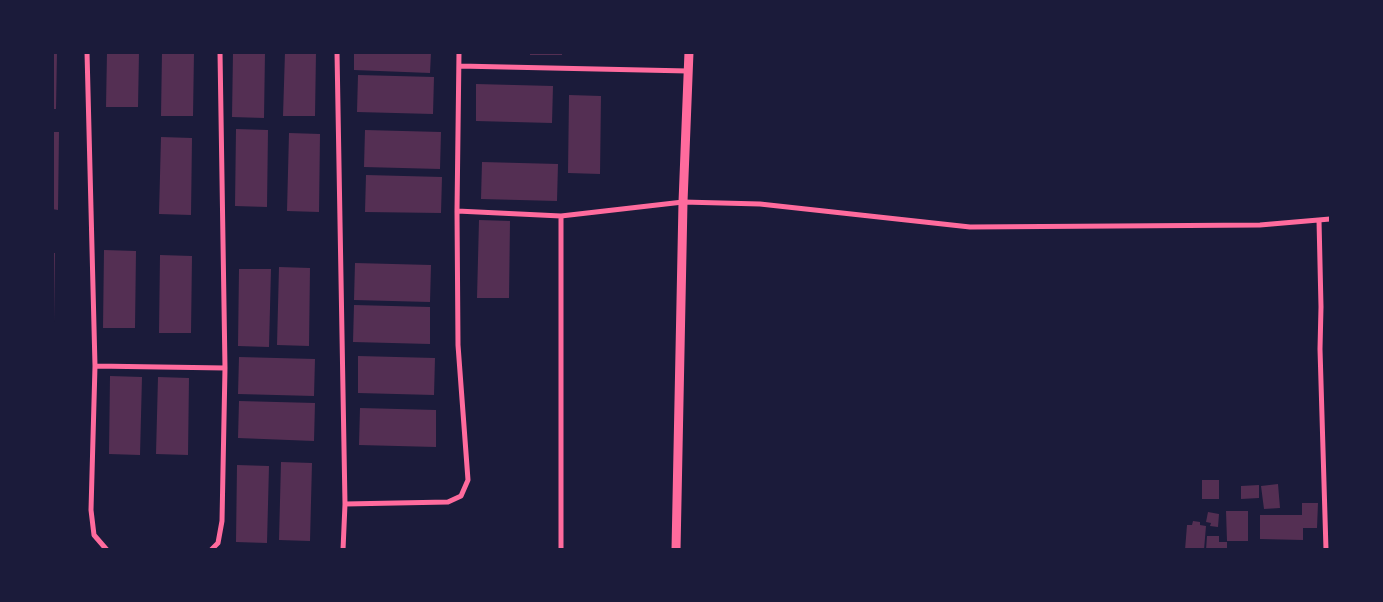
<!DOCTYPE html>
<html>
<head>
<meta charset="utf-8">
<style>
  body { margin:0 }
  #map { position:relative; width:1383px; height:602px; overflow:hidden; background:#1b1b3a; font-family:"PT Sans",sans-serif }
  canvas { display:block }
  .frame { position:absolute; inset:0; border:54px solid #1b1b3a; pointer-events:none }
</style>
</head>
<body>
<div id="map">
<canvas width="1383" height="602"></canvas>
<div class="frame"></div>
</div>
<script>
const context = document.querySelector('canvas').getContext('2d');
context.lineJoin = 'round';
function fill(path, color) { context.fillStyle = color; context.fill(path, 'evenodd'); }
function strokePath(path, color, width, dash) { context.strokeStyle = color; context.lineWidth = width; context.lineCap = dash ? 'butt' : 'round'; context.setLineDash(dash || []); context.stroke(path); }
fill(new Path2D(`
  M52 52H57L56 109H52Z
  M107 52H139L138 107H106Z
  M162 52H194L193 116H161Z
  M233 52H265L264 118 232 117Z
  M285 52H316L315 116H283Z
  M354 52H431L430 73 354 70Z
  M530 52H562V55H530Z
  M358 75 434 77 433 114 357 112Z
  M476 84 553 86 552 123 476 121Z
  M569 95 601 96 600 174 568 173Z
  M236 129 268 130 267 207 235 206Z
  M365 130 441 132 440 169 364 167Z
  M52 132H59L58 210 52 209Z
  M289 133 320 134 319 212 287 211Z
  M161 137 192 138 191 215 159 214Z
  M482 162 558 164 557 201 481 199Z
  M366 175 442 177 441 213 365 212Z
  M479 220 510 221 509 298H477Z
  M104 250 136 251 135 328H103Z
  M52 253H55L54 322H52Z
  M160 255 192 256 191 333H159Z
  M355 263 431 265 430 302 354 300Z
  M279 267 310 268 309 346 277 345Z
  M239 269H271L269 347 238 346Z
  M354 305 430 307V344L353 342Z
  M358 356 435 358 434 395 358 393Z
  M239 357 315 359 314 396 238 394Z
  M110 376 142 377 140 455 109 454Z
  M158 377 189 378 188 455 156 454Z
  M239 401 315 403 314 441 238 438Z
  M360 408 436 410V447L359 445Z
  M281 462 312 463 310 541 279 540Z
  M237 465 269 466 267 543 236 542Z
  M1202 480H1219V499H1202Z
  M1278 484 1280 508 1264 509 1261 486Z
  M1259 485V498L1241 499V486Z
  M1302 503H1318L1317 528H1303V540L1260 539V515H1302Z
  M1226 511H1248V541H1227Z
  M1208 512 1219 514 1218 527 1210 526 1211 523 1206 522Z
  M1193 521 1200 522V525L1206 526 1204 550H1185L1187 525H1192Z
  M1207 536H1219V542H1227V550H1206Z`), '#542f53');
strokePath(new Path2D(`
  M87 52 95 366 225 368
  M337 52 345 504 343 550
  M459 66 688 71
  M457 211 561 216 683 202 760 204 970 227 1260 225 1330 219
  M1319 220 1321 307 1320 349 1326 550
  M95 366 91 510 94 535 107 550
  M345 504 448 502 461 496 468 480 458 345 457 211 459 52
  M211 550 218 543 222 521 225 368 220 52
  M561 550V216`), '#ff6b9d', 5);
strokePath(new Path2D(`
  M676 550 683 202 689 52`), '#ff6b9d', 9);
</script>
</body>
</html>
